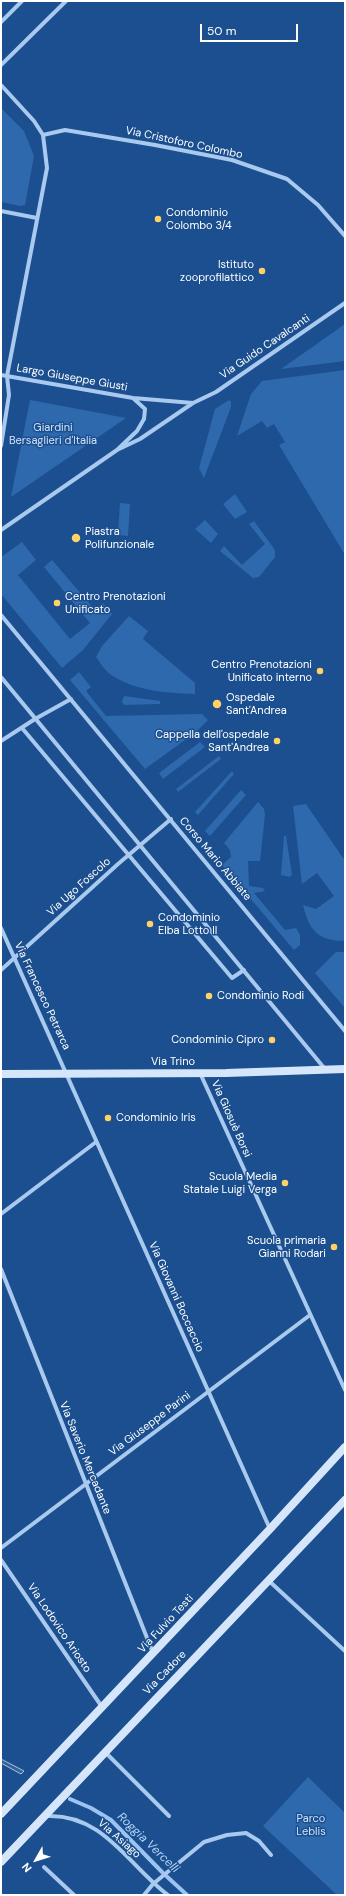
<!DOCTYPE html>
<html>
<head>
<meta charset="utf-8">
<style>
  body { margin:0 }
  #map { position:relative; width:346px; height:1896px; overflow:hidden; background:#1b4f8f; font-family:"DM Sans",sans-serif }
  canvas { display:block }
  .frame { position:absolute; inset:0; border:2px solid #fff; pointer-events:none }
  .north { position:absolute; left:16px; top:1840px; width:40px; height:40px; -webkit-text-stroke:3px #1b4f8f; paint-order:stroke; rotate:231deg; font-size:11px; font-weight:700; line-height:16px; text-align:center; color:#fff }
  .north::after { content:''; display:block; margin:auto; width:14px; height:18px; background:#fff; clip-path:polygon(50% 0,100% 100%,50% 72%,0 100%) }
  .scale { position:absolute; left:200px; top:24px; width:98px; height:18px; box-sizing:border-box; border:2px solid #fff; border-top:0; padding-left:5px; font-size:12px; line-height:14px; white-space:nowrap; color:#fff; -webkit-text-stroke:3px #1b4f8f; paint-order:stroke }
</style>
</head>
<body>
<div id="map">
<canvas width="346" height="1896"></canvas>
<div class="frame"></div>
<div class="north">N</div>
<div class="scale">50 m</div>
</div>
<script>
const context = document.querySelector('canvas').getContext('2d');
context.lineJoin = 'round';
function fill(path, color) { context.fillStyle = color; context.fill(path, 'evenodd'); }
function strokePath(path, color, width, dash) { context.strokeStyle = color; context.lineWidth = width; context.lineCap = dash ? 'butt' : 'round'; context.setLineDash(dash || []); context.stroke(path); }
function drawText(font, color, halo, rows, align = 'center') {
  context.font = font + ' "DM Sans",sans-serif'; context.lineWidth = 3; context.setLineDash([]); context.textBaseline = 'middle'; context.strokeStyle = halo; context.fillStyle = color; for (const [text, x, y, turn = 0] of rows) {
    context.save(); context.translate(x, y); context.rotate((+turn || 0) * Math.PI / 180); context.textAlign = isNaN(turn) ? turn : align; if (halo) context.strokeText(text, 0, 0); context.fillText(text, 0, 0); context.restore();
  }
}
fill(new Path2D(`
  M1 108 24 131 34 156 25 205 20 206 1 202Z
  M345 324V361L281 369Z
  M345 370V555L279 445 285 442 274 424 267 428 262 421 237 436 251 394 262 381Z
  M30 400 126 418 11 497Z
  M229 400 231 402V407L204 478 199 468 215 409Z
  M235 494 247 512 235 519 223 504Z
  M120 503 130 504 128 536 118 535Z
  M205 520 218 534 211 543 195 529Z
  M254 521 275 550V557L259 577 253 578 220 551 224 546 242 565 265 544 249 524Z
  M22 542 36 560 18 575 70 639 90 623 44 567 52 560 95 610 103 603 112 614 83 650 62 668 1 594V557Z
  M129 616 148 631 143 639 195 683V694C166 693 134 691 110 674 104 670 100 662 96 657L102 646Z
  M79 672 91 687 86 691 106 716 202 714 208 720 196 732 145 769 70 680Z
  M124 696 160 701V704L124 705 122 702Z
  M200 742 205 747 163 779 159 773Z
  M219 756 221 759 178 792 176 789Z
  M232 771 234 774 198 815 195 812Z
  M241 790 246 795 210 836 205 831Z
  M258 802 264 809 265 815 260 861H248L249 886 263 888 265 891 254 893 285 930 296 928 300 935V945L294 950 222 865 231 857 230 850 224 843Z
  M306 804 343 858 345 857V941C318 941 309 930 303 905L316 909 334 896 317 873 302 884 293 806Z
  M284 836H286L292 875 289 877 281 875Z
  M336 952H345V1008L315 973Z
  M308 1777 345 1813V1895H337L263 1826Z`), '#2e69ad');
const water = new Path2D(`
  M1 1759 24 1771 21 1774 1 1763Z`);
fill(water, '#3c6290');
strokePath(water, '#9cc4f0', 1);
strokePath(new Path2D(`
  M70 1799 91 1808 111 1820 163 1873 187 1895`), '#9cc4f0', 4);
strokePath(new Path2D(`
  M1 22 22 1
  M1 65 66 1
  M1 85 34 121 43 135 47 168 7 376 9 395 1 446
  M43 135 65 130 155 145 232 160 287 179 318 205 345 236
  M1 211 37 218
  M1 375 133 398 193 403
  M117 450 140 439 193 403 216 392 345 303
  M1 530 117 450 137 431 144 419 145 409 133 398
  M1 615 345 1031
  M1 677 325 1069
  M22 728 232 978 244 970
  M1 741 35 719 71 699
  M1 928 270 1529
  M1 970 118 864 171 819
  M200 1073 345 1390
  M1 1214 96 1142
  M1 1269 153 1653
  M1 1548 310 1315
  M1 1560 102 1707
  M268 1580 345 1651
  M105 1752 169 1816
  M46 1816C103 1813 128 1865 168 1895
  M44 1867 74 1895
  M144 1895 153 1884 204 1842 227 1835 246 1833 259 1841 271 1855`), '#a9c9ee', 4);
strokePath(new Path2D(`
  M1 1074 226 1073 345 1069
  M1 1814 270 1529 345 1447
  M1 1862 345 1500`), '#d6e6fa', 8);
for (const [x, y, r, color] of [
  [158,219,4,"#ffd166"],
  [262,271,4,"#ffd166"],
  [76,538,5,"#ffd166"],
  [57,603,4,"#ffd166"],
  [320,671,4,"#ffd166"],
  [217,704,5,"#ffd166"],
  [277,741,4,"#ffd166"],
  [150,924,4,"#ffd166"],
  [209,996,4,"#ffd166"],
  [272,1040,4,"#ffd166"],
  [108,1118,4,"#ffd166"],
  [285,1183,4,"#ffd166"],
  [334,1247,4,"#ffd166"]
]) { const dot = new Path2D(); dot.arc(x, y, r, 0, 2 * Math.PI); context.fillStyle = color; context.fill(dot); strokePath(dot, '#1b4f8f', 1.5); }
drawText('11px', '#fff', '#1b4f8f', [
  ["Via Cristoforo Colombo",184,143,12],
  ["Via Guido Cavalcanti",265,347,-34],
  ["Largo Giuseppe Giusti",72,378,10],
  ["Corso Mario Abbiate",215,859,50],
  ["Via Ugo Foscolo",79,887,-42],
  ["Via Francesco Petrarca",42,996,65],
  ["Via Trino",173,1062],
  ["Via Giosuè Borsi",231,1119,66],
  ["Via Giovanni Boccaccio",176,1297,66],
  ["Via Giuseppe Parini",150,1424,-37],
  ["Via Saverio Mercadante",85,1458,68],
  ["Via Fulvio Testi",166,1624,-47],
  ["Via Lodovico Ariosto",59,1628,56],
  ["Via Cadore",165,1673,-46],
  ["Via Asiago",119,1839,41]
]);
drawText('11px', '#fff', '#1b4f8f', [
  ["Condominio",166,213],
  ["Colombo 3/4",166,226],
  ["Istituto",254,265,"right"],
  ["zooprofilattico",254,278,"right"],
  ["Piastra",85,532],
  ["Polifunzionale",85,545],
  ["Centro Prenotazioni",65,597],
  ["Unificato",65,610],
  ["Centro Prenotazioni",312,665,"right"],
  ["Unificato interno",312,678,"right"],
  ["Ospedale",226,698],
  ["Sant'Andrea",226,711],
  ["Cappella dell'ospedale",269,735,"right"],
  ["Sant'Andrea",269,748,"right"],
  ["Condominio",158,918],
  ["Elba Lotto II",158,931],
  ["Condominio Rodi",217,996],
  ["Condominio Cipro",264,1040,"right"],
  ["Condominio Iris",116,1118],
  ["Scuola Media",277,1177,"right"],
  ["Statale Luigi Verga",277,1190,"right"],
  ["Scuola primaria",326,1241,"right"],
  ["Gianni Rodari",326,1254,"right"]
], 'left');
drawText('11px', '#cfe3fa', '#1b4f8f', [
  ["Giardini",53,428],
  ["Bersaglieri d'Italia",53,441],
  ["Parco",311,1819],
  ["Leblis",311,1832]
]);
drawText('italic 12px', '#b5d3f5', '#1b4f8f', [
  ["Roggia Vercelli",148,1843,44]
]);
</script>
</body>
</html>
